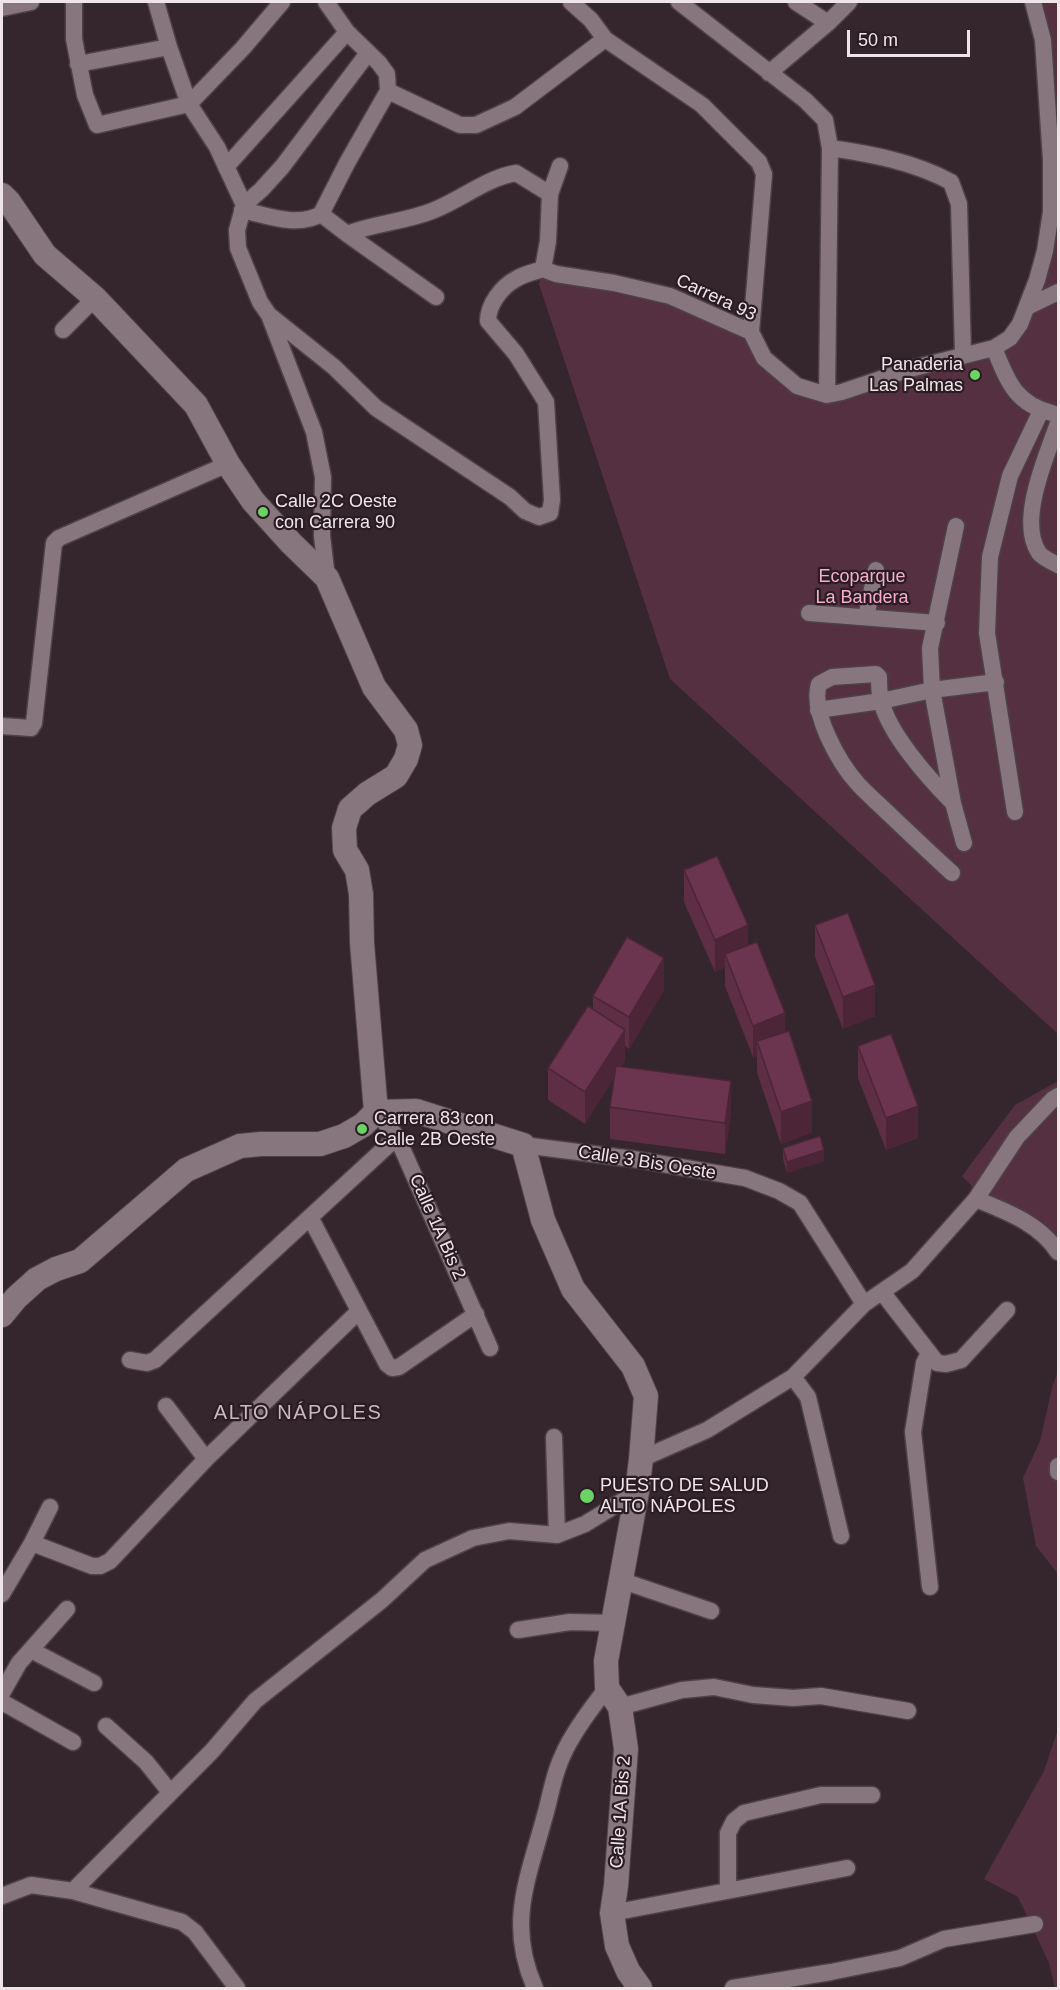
<!DOCTYPE html>
<html>
<head>
<meta charset="utf-8">
<style>
  body { margin:0 }
  #map { position:relative; width:1060px; height:1990px; overflow:hidden; background:#34262c; font-family:Arial,sans-serif }
  canvas { display:block }
  .frame { position:absolute; inset:0; border:3px solid #efe5e9; pointer-events:none }
  .scale { position:absolute; left:847px; top:30px; width:123px; height:27px; box-sizing:border-box; border:3px solid #efe5e9; border-top:0; padding-left:8px; font-size:18px; line-height:21px; white-space:nowrap; color:#efe5e9; -webkit-text-stroke:4px #2a1c22; paint-order:stroke }
</style>
</head>
<body>
<div id="map">
<canvas width="1060" height="1990"></canvas>
<div class="frame"></div>
<div class="scale">50 m</div>
</div>
<script>
const context = document.querySelector('canvas').getContext('2d');
context.lineJoin = 'round';
function fill(path, color) { context.fillStyle = color; context.fill(path, 'evenodd'); }
function strokePath(path, color, width, dash) { context.strokeStyle = color; context.lineWidth = width; context.lineCap = dash ? 'butt' : 'round'; context.setLineDash(dash || []); context.stroke(path); }
function drawText(font, color, halo, rows, align = 'center') {
  context.font = font + ' Arial,sans-serif'; context.lineWidth = 4.5; context.setLineDash([]); context.textBaseline = 'middle'; context.strokeStyle = halo; context.fillStyle = color; for (const [text, x, y, turn = 0] of rows) {
    context.save(); context.translate(x, y); context.rotate((+turn || 0) * Math.PI / 180); context.textAlign = isNaN(turn) ? turn : align; if (halo) context.strokeText(text, 0, 0); context.fillText(text, 0, 0); context.restore();
  }
}
fill(new Path2D(`
  M1033 2H1058V1034L670 679 539 284 543 269 614 283 751 332 764 358 827 395 1010 338 1051 211Z
  M1058 1081V1259L1056 1254 990 1205 962 1176 1015 1105Z
  M1058 1371V1574L1036 1546 1023 1478 1040 1441 1052 1388Z
  M1058 1729V1988H1055L1049 1963 1018 1897 984 1879 1044 1771Z`), '#553041');
const street = new Path2D(`
  M74 2V39L85 95 97 125 189 104 243 48 282 2
  M156 2 169 47 189 104 217 147 244 205
  M571 2 591 20 605 39 702 105 759 162 764 174 751 332
  M679 2 805 100 825 120 830 148 827 395
  M796 2 828 23
  M2 8 31 2
  M78 64 169 47
  M769 73 828 23 849 2
  M388 91 460 125H476L515 107 605 39
  M830 148C872 154 914 162 951 182L959 204 963 354
  M226 167 347 32
  M242 210C265 215 298 228 321 214L347 163 388 91 387 74 379 63 347 32 326 2
  M321 214 347 234C375 223 404 222 432 211 461 200 486 178 516 173L550 194
  M347 234 436 297
  M543 269 548 241 550 194 560 166
  M1027 307 1058 292
  M269 315 334 367 376 408 510 497 525 511 539 517 550 513 552 500 546 402 516 354 488 321C488 305 501 287 516 279 524 274 534 272 543 269L556 274 614 283 670 296 751 332 764 358 797 386 827 395 842 392 910 369 994 348 1010 338 1020 324 1037 280 1045 251 1051 212V160L1043 40 1033 2
  M63 330 95 298
  M994 348C1007 380 1015 404 1052 413
  M1058 423C1047 455 1017 521 1039 553 1043 558 1052 562 1058 565
  M956 526 930 648 932 690 953 803 964 843
  M327 578 322 536 323 477 314 432 269 315 260 302 238 248 237 230 244 205 261 190 282 167 368 53
  M809 613 937 623
  M866 617 876 570
  M818 710 881 701 932 690 996 682
  M2 726 31 728 34 723 54 543 59 538 228 464
  M1015 812 987 633 990 557 1010 476 1041 411
  M952 873C930 853 909 833 888 813 878 803 867 794 858 784 839 763 810 712 819 684L832 677 876 674 879 677C879 684 879 693 881 700 888 733 929 779 953 803
  M376 1112 397 1137 490 1348
  M523 1145 633 1159 745 1178 779 1191 800 1203 864 1304
  M976 1199C1007 1212 1039 1223 1058 1252
  M310 1217 387 1364 392 1368 399 1367 476 1314
  M882 1292 937 1363 946 1364 961 1360 1007 1310
  M929 1353 924 1363 913 1432 930 1587
  M130 1360 147 1363 155 1360 397 1137
  M793 1377 808 1397 841 1536
  M166 1406 206 1459
  M554 1437 557 1535
  M641 1459 707 1430 793 1377 864 1304 912 1271 976 1199 1017 1137 1053 1099 1058 1096
  M1058 1466V1472
  M32 1543 92 1566H100L110 1561 206 1459 359 1311
  M620 1580 711 1611
  M2 1594 32 1543 50 1507
  M518 1630 570 1622 613 1623
  M31 1650 94 1683
  M2 1693 19 1663 67 1609
  M2 1702 73 1742
  M620 1707 682 1690 714 1687 753 1695 793 1698 821 1696 908 1711
  M106 1726 146 1762 170 1792
  M728 1890V1833L734 1821 744 1813 821 1795H872
  M73 1891 212 1751 255 1701 382 1600 425 1560 473 1538 509 1531 557 1535 585 1524 637 1492
  M2 1896 31 1885 73 1891 182 1922 195 1932 237 1988
  M612 1913 847 1868
  M535 1988C507 1925 527 1881 544 1819 550 1799 553 1776 562 1757 571 1735 592 1707 607 1688
  M733 1988 831 1972 900 1958 944 1939 1035 1924`);
const secondary = new Path2D(`
  M2 195 9 202 45 255 95 298 196 405 228 464 253 501 291 543 327 578 374 687 406 730 410 745 406 759 396 776 367 794 350 809 344 828 345 850 357 870 361 894 362 943 376 1112 363 1125 344 1136 320 1144H261L240 1146 186 1170 80 1261 56 1269 37 1279 16 1298 2 1315
  M376 1112 416 1111 523 1145 543 1220 573 1289 633 1366 646 1396 641 1459 637 1492 606 1661 607 1688 620 1707 626 1749 616 1886 612 1913 617 1946 628 1971 640 1988`);
strokePath(street, '#4e4247', 19);
strokePath(secondary, '#4e4247', 26);
strokePath(street, '#87767d', 16);
strokePath(secondary, '#87767d', 24);
fill(new Path2D(`
  M684 870 748 945 785 1032 812 1133 781 1144 757 1073V1056L753 1057 725 986V967L715 972 684 902Z
  M815 925 875 1016 843 1029 815 957Z
  M664 990 629 1049 625 1046V1061L621 1067 731 1113 725 1154 610 1139V1107L614 1077 585 1124 548 1100V1068L593 1009V996Z
  M858 1046 918 1138 886 1150 858 1078Z
  M783 1148 824 1161 787 1173 783 1159Z`), '#5d2e44');
fill(new Path2D(`
  M748 925V957L725 954V967L715 972V940Z
  M664 958V990L629 1049V1017Z
  M875 985V1016L843 1029V997Z
  M785 1013V1045L757 1041V1056L753 1057V1026Z
  M625 1030V1061L585 1124V1092Z
  M731 1081V1113L725 1154V1123Z
  M812 1101V1133L781 1144V1112Z
  M918 1106V1138L886 1150V1118Z
  M824 1150V1161L787 1173V1162Z`), '#4c2537');
const building = new Path2D(`
  M717 856 748 925 715 940 684 870Z
  M848 913 875 985 843 997 815 925Z
  M627 937 664 958 629 1017 593 996Z
  M757 942 785 1013 753 1026 725 954Z
  M588 1006 625 1030 585 1092 548 1068Z
  M789 1031 812 1101 781 1112 757 1041Z
  M891 1034 918 1106 886 1118 858 1046Z
  M616 1066 731 1081 725 1123 610 1107Z
  M820 1136 824 1150 787 1162 783 1148Z`);
fill(building, '#6c354f');
strokePath(building, '#4c2537', 1.5);
for (const [x, y, r, color] of [
  [975,375,6,"#6ad363"],
  [263,512,6,"#6ad363"],
  [362,1129,6,"#6ad363"],
  [587,1496,8,"#6ad363"]
]) { const dot = new Path2D(); dot.arc(x, y, r, 0, 2 * Math.PI); context.fillStyle = color; context.fill(dot); strokePath(dot, '#2a1c22', 2); }
drawText('18px', '#efe5e9', '#2a1c22', [
  ["Carrera 93",716,298,25],
  ["Calle 3 Bis Oeste",647,1163,9],
  ["Calle 1A Bis 2",437,1227,66],
  ["Calle 1A Bis 2",621,1812,-86]
]);
drawText('18px', '#efe5e9', '#2a1c22', [
  ["Panaderia",963,365,"right"],
  ["Las Palmas",963,386,"right"],
  ["Calle 2C Oeste",275,502],
  ["con Carrera 90",275,523],
  ["Carrera 83 con",374,1119],
  ["Calle 2B Oeste",374,1140],
  ["PUESTO DE SALUD",600,1486],
  ["ALTO NÁPOLES",600,1507]
], 'left');
drawText('18px', '#f5adcb', '#2a1c22', [
  ["Ecoparque",862,577],
  ["La Bandera",862,598]
]);
context.letterSpacing = '1.5px';
drawText('20px', '#cbb8bf', '#2a1c22', [
  ["ALTO NÁPOLES",298,1413]
]);
context.letterSpacing = '0px';
</script>
</body>
</html>
